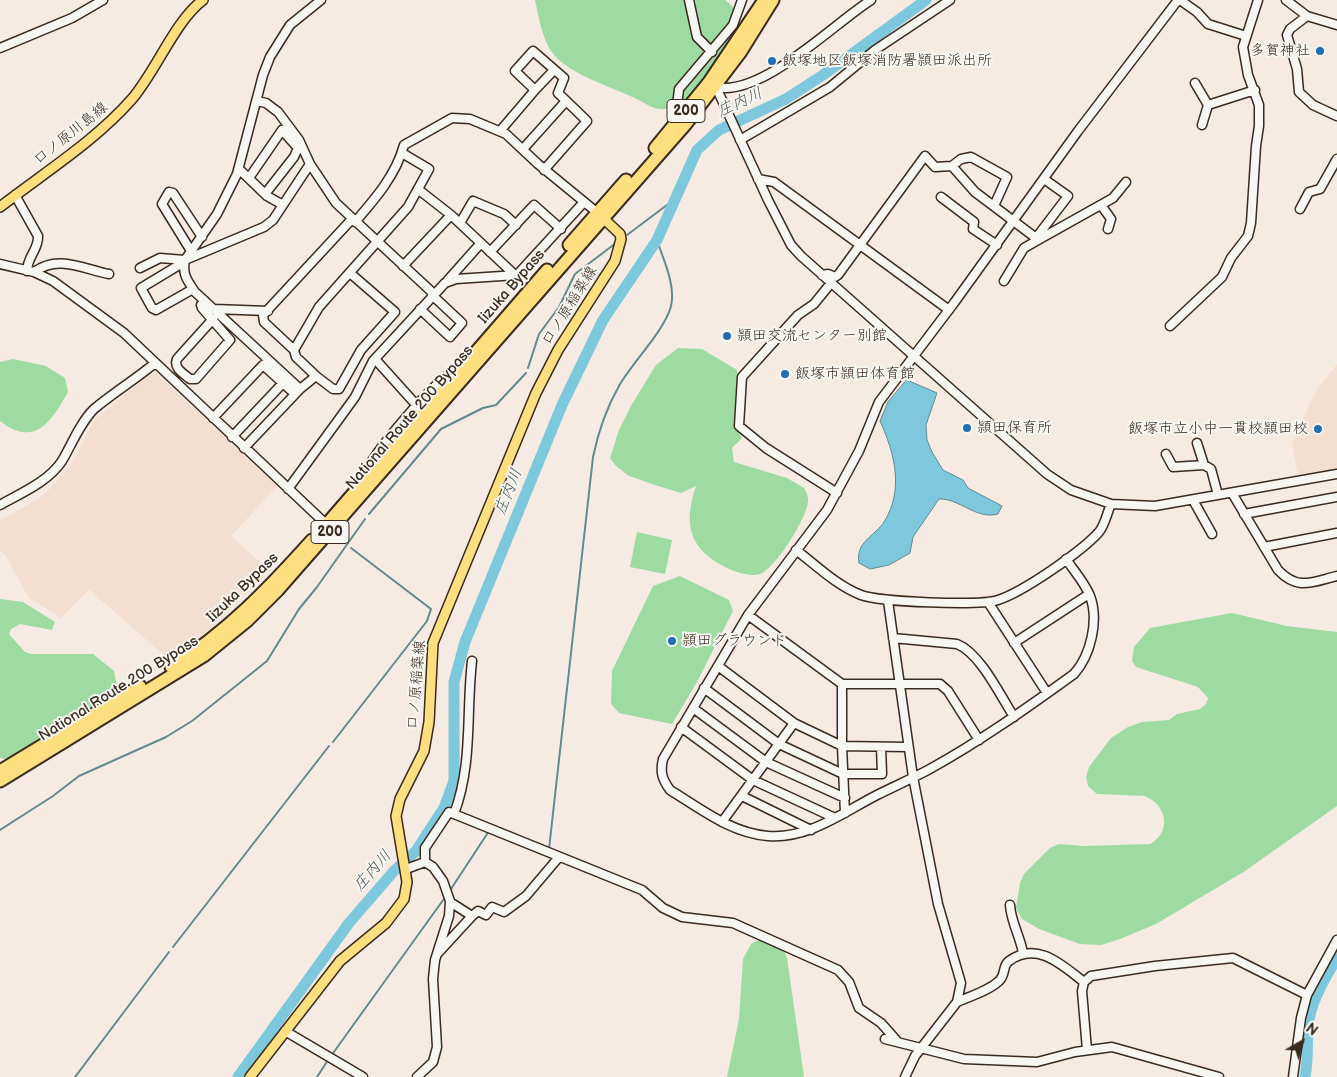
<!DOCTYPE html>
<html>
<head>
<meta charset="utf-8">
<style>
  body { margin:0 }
  #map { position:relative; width:1337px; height:1077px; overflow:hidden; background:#f5ebe2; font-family:"Balsamiq Sans",sans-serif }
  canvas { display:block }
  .north { position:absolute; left:1277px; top:1017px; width:50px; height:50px; -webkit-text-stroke:4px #f6f6f2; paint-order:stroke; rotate:38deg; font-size:14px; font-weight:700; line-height:20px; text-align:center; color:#3b2a1e }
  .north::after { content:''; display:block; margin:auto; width:18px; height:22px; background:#3b2a1e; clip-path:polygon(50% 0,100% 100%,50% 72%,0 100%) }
</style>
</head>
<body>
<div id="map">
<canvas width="1337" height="1077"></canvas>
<div class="north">N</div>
</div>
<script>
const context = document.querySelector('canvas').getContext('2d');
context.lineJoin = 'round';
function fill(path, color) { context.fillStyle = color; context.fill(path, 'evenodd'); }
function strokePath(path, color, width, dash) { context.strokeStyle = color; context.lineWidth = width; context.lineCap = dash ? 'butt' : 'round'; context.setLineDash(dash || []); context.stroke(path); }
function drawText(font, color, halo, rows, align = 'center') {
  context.font = font + ' "Balsamiq Sans","Klee One",sans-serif'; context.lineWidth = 4; context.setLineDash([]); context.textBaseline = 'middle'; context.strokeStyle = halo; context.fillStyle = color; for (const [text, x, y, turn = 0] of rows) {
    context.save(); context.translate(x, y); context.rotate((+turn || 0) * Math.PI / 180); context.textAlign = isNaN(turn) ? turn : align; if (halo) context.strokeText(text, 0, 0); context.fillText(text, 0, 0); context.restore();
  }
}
fill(new Path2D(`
  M1337 364V469L1298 475 1292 445 1314 394Z
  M157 374 277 486 231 536 270 571 209 630 170 660 89 590 61 618 29 598 6 556 0 550V521L44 495 71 464 95 419 149 375Z`), '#f4decf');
fill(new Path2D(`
  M535 0H725C731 4 737 11 739 18 744 44 691 106 665 109 653 111 641 100 630 96 607 85 566 73 551 51 541 35 539 17 535 0Z
  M678 348 702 349 737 370C741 395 729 414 742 438L732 448 734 462 787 478 804 488C806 492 809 497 808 502 806 519 776 568 760 574 750 577 736 572 727 568 689 550 683 524 696 486L681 493 658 486 629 476 616 466 610 458 619 430 632 404 656 365Z
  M13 359 46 366 65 378 68 392C51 422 35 448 0 421V362Z
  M637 532 672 540 665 574 630 567Z
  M680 576 729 600 733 611 697 682 672 724 619 713 611 704 612 671 653 586Z
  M0 599 23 602 55 622 52 630 20 624 11 629 9 634 25 652 31 654H93L114 671 118 691 116 702 16 761 0 758Z
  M1232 613 1287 626 1337 632V806L1245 871 1156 924 1120 939 1101 945 1080 944 1039 929 1022 919 1016 908 1020 883 1024 874 1050 848 1059 844 1083 846 1150 844C1172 832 1167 805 1145 796L1097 794 1088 786 1086 777 1089 767 1111 738 1128 727 1142 722 1169 720 1177 714 1200 709 1206 704 1208 698 1198 687 1136 667 1132 661 1134 647 1150 628Z
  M762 938 783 949 787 958 804 1077H727L739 1019 743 959 751 944Z`), '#9edba2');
const water = new Path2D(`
  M907 380 937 393 926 425 927 440 932 452 943 470 963 480 968 488 1002 506 998 514C976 520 959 498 939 499L913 537 910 553 889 565 870 569 859 563C855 542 875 536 884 522 904 490 895 454 880 421L888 402Z`);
fill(water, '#7ec8de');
strokePath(water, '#638991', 1);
strokePath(new Path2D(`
  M627 235 675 199
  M528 368 539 334 559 307 575 274 616 243
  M369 514 441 429 483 408 496 405 526 373
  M333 742 427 621 431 609 351 548
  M0 830 53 796 79 776 166 737 192 721 267 661 299 609 317 587 365 519
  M549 849 593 457C598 433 607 407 619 386 632 363 665 330 671 306 676 285 663 259 657 240
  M449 892 489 831
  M173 947 329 746
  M331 1056 446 896
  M75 1077 169 952
  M317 1077 328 1060`), '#638991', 2);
strokePath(new Path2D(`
  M238 1077 349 923 394 871 416 851 444 808 454 781V682L465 642 562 405 603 320 657 240 697 150 719 130 786 99 823 75 926 0
  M1305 1077C1309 1057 1306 1037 1309 1019 1314 996 1325 978 1337 958`), '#7ec8de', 11);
const minor = new Path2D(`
  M689 0 697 37 712 52
  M1180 0 1197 12 1208 24 1246 36
  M1286 0 1307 16 1337 25
  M1307 16 1290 29 1287 35 1297 69 1299 92 1313 105 1337 116
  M0 48 72 18 103 0
  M1195 83 1208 105 1255 90
  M713 85 716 87 768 200 791 245 801 256 1047 474 1071 490 1111 504 1155 506 1337 474
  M716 87C762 97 833 24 871 0
  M535 90 554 70
  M257 101 266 103 278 112 299 140 310 164 336 203 434 294
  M675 123 679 89 733 25 742 0
  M1202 125 1208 105
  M500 131 535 90 515 71 533 51 564 78 558 93 587 121 544 170
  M740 140 830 87 875 50 950 0
  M523 149 566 101
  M952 166 961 159 971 157 1007 177 994 206
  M239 169 267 196 283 205
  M249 178 282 130 298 148 294 157 265 194
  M758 179 774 182 949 310
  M419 190 451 215 516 276
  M15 195 38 236C39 249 27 257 27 271
  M941 197 974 222 973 229 997 245
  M1101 205 1111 219 1108 229
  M1300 209 1309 192 1320 189 1337 159
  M352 219 263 315 264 322 294 350 319 307 408 207 429 169 402 153
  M355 222C375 199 396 175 404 145L452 118 470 119 506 134 538 164 599 214
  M460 223 473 201 504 214 516 225
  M1036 238 1038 240 1113 198 1126 182
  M191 251 162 204 169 192 173 193 202 237
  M490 252 534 205 561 229
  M184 262 141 288 152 308 156 310 193 289
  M0 264 34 272 53 281 124 333 328 526
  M403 266 451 215
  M140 268 160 258 185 260 264 227 273 220 310 164
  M34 272C58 254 83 269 109 274
  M822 275 828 274 835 277 838 275 925 156 935 167 952 166 975 192 1036 238 1068 196 1044 179
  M448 280 481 243
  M1004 281 1024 248 1038 240
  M831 283 814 304 798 315 742 377 739 426 766 448 837 493
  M205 301 201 305 202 308 230 340 196 379H190C184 374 173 368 177 359L213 319
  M214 309 268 311
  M420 309 450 337 462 323 432 295
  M1170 326 1222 277 1231 258 1248 236 1251 223 1256 146 1259 126V105L1248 75 1243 47 1258 0
  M294 350 296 357 316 376
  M375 359 420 409
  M300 389 316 376 333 389H339L361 350 395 312 350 273
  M213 418 263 365 295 394
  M232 437 283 383
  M1197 443 1204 465
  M244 448 300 389 195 292C187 280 182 274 185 260L217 214 237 174 263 75 270 57 290 25 321 0
  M1166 454 1173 467 1204 465 1211 469 1218 495
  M362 478C375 450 433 382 460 366
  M288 489 355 397 373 361 445 283 456 279 517 275 584 202
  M1232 493 1278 570C1298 591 1312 582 1337 576
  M1193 500 1212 534
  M0 505C21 493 48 482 62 461 72 444 80 423 94 409 113 393 136 379 155 363
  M1244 514 1337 497
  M1264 547 1337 533
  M796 550C816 565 837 586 861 595 880 602 979 606 998 600 1023 592 1081 552 1099 532 1105 525 1107 513 1111 504
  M1066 559C1074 571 1085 583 1090 596 1099 620 1091 655 1074 674 1027 708 979 742 928 770 911 779 893 787 877 795 842 813 809 839 768 836 731 833 701 809 670 790 662 779 660 772 663 759L748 615 827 510 859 451 879 402 954 303 1078 131 1178 0
  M888 601 913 777 938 904 961 983 957 1002 915 1056 905 1077
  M988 602 1047 693
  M893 638 957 644C980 653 1000 695 1014 717
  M1014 643 1089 594
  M718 666 794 723 842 746V684L748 615
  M842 684H940L948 691 979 740
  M704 688 779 744 843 774H882L881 747
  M693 708 766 762 845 798
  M681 727 753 780 835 818
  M742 796 811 830
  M845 813 842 746 907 747
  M454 814C473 764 466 713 472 661
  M722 822 794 723
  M425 862V848L449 812 454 814 642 890 663 908 682 917 733 923 838 970 849 982 859 1008 881 1023 897 1041
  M406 869 425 862 433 867 443 881 450 901 449 916 435 960 433 979 437 1047 433 1062 417 1077
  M450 902 472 916 478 911 486 915 492 907 504 912 526 896 559 857
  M1010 905C1011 922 1020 936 1023 953
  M438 953 472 916
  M957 1002C971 996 988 991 999 981 1006 975 1002 966 1009 961 1037 940 1063 966 1084 982
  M285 1031 363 1077
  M885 1039 964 1059 1037 1062 1075 1052 1112 1047 1219 1077
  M1087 1050 1082 991 1084 982 1091 976 1155 966 1233 958 1307 995
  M1293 1077 1301 1018 1307 995 1337 940`);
const major = new Path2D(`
  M0 207C45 172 94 142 132 99 156 71 175 21 203 0
  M250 1077 340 961 386 923 404 899 407 882 396 816 400 799 424 751 429 722 433 643 536 393 558 350 615 261 621 239 620 234 603 218`);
const highway = new Path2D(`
  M655 148 709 82 764 0
  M569 245 626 180
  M325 526 547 270
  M171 667C226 633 269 588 312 540
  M0 771 140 686
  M0 781 205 655 247 621 278 590 686 124 740 53 773 0`);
strokePath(minor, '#3b2a1e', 11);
strokePath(major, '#3b2a1e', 12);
strokePath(highway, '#3b2a1e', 15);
strokePath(minor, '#f6f6f2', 8);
strokePath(major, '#fedf80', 9);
strokePath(highway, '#fedf80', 11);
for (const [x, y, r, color] of [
  [1320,51,5,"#1f6fb2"],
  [772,61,5,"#1f6fb2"],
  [727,336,5,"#1f6fb2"],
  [785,374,5,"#1f6fb2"],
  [967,428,5,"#1f6fb2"],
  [1318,429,5,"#1f6fb2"],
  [672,641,5,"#1f6fb2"]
]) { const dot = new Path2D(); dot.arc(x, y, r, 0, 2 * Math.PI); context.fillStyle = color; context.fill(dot); strokePath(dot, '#f6f6f2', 2); }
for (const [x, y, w] of [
  [686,111,38],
  [330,532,38]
]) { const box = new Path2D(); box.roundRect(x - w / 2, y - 11.5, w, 23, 4); context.fillStyle = '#f6f6f2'; context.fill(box); strokePath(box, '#3b2a1e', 1); }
drawText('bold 14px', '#3b2a1e', null, [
  ["200",686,111],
  ["200",330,532]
]);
drawText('15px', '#3b2a1e', '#f6f6f2', [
  ["多賀神社",1310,51,"right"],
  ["飯塚地区飯塚消防署頴田派出所",782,61],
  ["頴田交流センター別館",737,336],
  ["飯塚市頴田体育館",795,374],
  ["頴田保育所",977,428],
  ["飯塚市立小中一貫校頴田校",1308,429,"right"],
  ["頴田グラウンド",682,641]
], 'left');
drawText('15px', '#3b2a1e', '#f6f6f2', [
  ["口ノ原川島線",71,134,-39],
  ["Iizuka Bypass",512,287,-49],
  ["口ノ原稲築線",570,306,-58],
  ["National Route 200 Bypass",410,418,-49],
  ["Iizuka Bypass",243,588,-44],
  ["口ノ原稲築線",417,685,-85],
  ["National Route 200 Bypass",119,689,-32]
]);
drawText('italic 16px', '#4f5958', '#f6f6f2', [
  ["庄内川",740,103,-25],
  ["庄内川",509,492,-68],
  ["庄内川",373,871,-48]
]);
</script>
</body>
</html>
